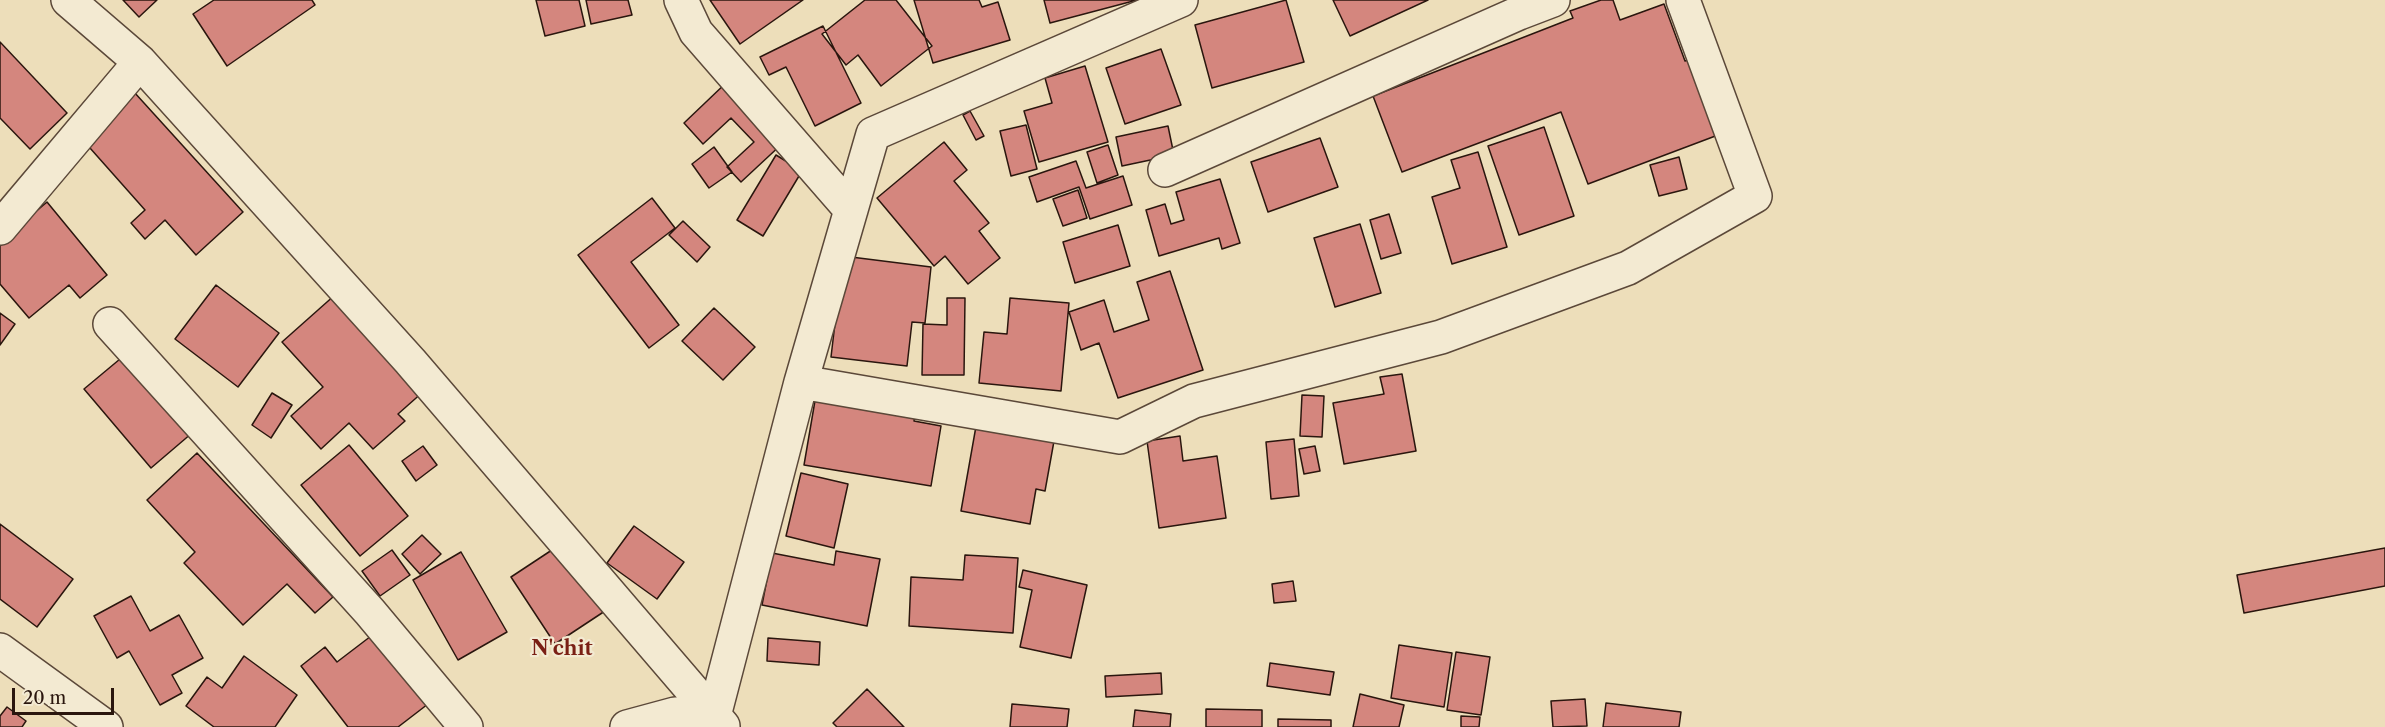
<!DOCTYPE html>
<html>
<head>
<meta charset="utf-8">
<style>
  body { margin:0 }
  #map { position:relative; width:2385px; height:727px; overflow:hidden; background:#eddeba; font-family:"Libre Caslon Text",serif }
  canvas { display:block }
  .scale { position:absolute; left:12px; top:688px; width:102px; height:27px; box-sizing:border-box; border:3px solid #2a160e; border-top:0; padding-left:8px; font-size:18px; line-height:21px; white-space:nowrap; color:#2a160e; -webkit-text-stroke:4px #f3ead2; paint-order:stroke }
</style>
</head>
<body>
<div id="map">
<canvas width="2385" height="727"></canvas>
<div class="scale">20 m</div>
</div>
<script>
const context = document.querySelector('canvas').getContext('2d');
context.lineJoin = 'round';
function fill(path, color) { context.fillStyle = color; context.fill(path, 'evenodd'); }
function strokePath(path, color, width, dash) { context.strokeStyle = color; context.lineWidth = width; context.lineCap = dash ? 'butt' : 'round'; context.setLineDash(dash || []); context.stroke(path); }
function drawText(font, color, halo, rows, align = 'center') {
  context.font = font + ' "Libre Caslon Text",serif'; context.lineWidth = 4.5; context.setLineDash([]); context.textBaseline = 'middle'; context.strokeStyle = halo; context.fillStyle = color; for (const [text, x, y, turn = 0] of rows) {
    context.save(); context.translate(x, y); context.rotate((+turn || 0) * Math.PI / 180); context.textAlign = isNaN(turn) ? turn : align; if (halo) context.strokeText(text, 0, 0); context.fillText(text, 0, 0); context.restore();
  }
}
const building = new Path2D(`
  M123 0H157L139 17Z
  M214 0H312L315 5 227 66 193 14Z
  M536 0H579L585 26 545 36Z
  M586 0H628L632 15 591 24Z
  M710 0H803L740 44Z
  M865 0H896L932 46 881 86 858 55 846 65 822 34Z
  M914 0H979L982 7 998 2 1010 40 933 63Z
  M1044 0H1137L1050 23Z
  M1286 0 1304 62 1212 88 1195 25Z
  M1333 0H1428L1350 36Z
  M1601 0H1613L1620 20 1664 4 1685 61 1698 57 1726 132 1588 184 1561 112 1402 172 1373 96 1573 18 1570 11Z
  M823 26 861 103 815 126 786 67 769 75 760 57Z
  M0 42 67 113 30 149 0 118Z
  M1161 49 1181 105 1125 124 1106 68Z
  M1085 66 1108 142 1039 162 1024 111 1052 103 1045 78Z
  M728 81 784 142 741 182 727 167 754 142 731 118 703 144 684 123Z
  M134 92 243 212 196 255 165 220 145 239 131 223 145 210 82 139Z
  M970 111 984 136 976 140 963 115Z
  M1026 125 1037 169 1011 176 1000 131Z
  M1168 126 1174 155 1122 166 1116 137Z
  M1544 127 1574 216 1519 235 1488 146Z
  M1320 138 1338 187 1268 212 1251 162Z
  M944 142 967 170 954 181 989 223 979 231 1000 258 968 284 945 256 934 266 877 198Z
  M1108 145 1118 175 1097 183 1087 152Z
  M714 147 732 172 709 188 692 164Z
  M1478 152 1507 247 1452 264 1432 197 1460 188 1451 160Z
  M776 155 802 171 763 236 737 220Z
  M1679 157 1687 189 1659 196 1650 165Z
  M1076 161 1086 188 1123 176 1132 205 1090 219 1079 187 1037 202 1029 177Z
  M1220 179 1240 243 1222 249 1219 238 1159 256 1146 210 1165 204 1171 224 1184 220 1176 192Z
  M1078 190 1087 218 1063 226 1053 199Z
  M652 198 675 228 631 262 679 325 649 348 578 255Z
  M47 202 107 275 80 298 69 285 29 318 0 284V242Z
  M1389 214 1401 253 1381 259 1370 220Z
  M683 221 710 247 697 262 669 235Z
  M1360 224 1381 293 1335 307 1314 238Z
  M1118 225 1130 266 1075 283 1063 242Z
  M843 256 931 267 925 323 912 322 907 366 831 357Z
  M1170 271 1203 370 1118 398 1099 343 1081 350 1069 312 1104 300 1114 332 1149 320 1137 282Z
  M216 285 279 333 238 387 175 339Z
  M336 294 424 391 398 414 405 421 373 449 349 423 321 449 291 416 323 387 282 342Z
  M947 298H965L964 375H922L923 324 947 325Z
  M1010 298 1069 303 1061 391 979 383 984 332 1007 334Z
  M714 308 755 347 723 380 682 341Z
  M0 313 15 324 0 345Z
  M126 354 192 433 151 468 84 389Z
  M1402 374 1416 451 1344 464 1333 403 1384 394 1380 377Z
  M817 389 916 406 914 421 941 426 931 486 804 465Z
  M272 393 292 405 271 438 252 425Z
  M1302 395 1324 396 1322 437 1300 436Z
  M978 415 1056 430 1045 491 1036 489 1030 524 961 511Z
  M1180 436 1183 461 1217 456 1226 518 1159 528 1147 441Z
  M1294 439 1299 496 1271 499 1266 442Z
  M349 445 408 516 360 556 301 485Z
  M423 446 437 465 416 481 402 461Z
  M1315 446 1320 471 1304 474 1299 449Z
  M197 453 333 597 315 613 287 584 243 625 184 563 195 552 147 500Z
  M801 473 848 484 834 548 786 536Z
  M0 524 73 579 37 627 0 599Z
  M634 526 684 562 657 599 607 563Z
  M422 535 441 554 420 574 402 554Z
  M561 544 605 611 555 644 511 577Z
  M2385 548V586L2244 613 2237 575Z
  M392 550 410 575 380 596 362 571Z
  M836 551 880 559 867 626 762 605 772 553 834 565Z
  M461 552 507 632 458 660 413 580Z
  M965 555 1018 558 1013 633 909 626 911 577 963 580Z
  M1023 570 1087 585 1071 658 1020 647 1032 590 1019 587Z
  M1293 581 1296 601 1274 603 1272 584Z
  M131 596 150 631 179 615 203 658 172 675 182 693 160 705 129 651 117 658 94 616Z
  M375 633 428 704 398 727H348L301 666 325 647 337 662Z
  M768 638 820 642 819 665 767 661Z
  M1399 645 1452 653 1444 707 1391 698Z
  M1456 652 1490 657 1481 715 1447 710Z
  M244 656 297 695 275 727H214L186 706 207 677 222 688Z
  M1270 663 1334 672 1330 695 1267 686Z
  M1161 673 1162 694 1106 697 1105 676Z
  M867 689 904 727H837L833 723Z
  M1360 694 1404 705 1399 727H1353Z
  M1585 699 1587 726 1553 727 1551 701Z
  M1606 703 1681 712 1679 727H1603Z
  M1012 704 1069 709 1067 727H1010Z
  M7 707 26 721 22 727H0V716Z
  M1206 709 1262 710V727H1206Z
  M1135 710 1171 714 1170 727H1133Z
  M1461 716 1480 717 1479 727H1461Z
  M1278 719 1331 720V727H1278Z`);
fill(building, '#d4867e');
strokePath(building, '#2a160e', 1.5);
const minor = new Path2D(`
  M68 0 140 62 410 361 723 726
  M681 0 696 32 851 210
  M1165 170 1519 13 1553 0
  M0 228 140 62
  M110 324 370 612 466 727
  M801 382 1120 437 1194 401 1441 337 1628 268 1755 196 1683 0
  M0 650 106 727
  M627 727 675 714 714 716 801 382 873 134 1181 0`);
strokePath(minor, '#5b4839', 36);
strokePath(minor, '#f3ead2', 33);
drawText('bold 20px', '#7a1f14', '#f3ead2', [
  ["N'chit",562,649]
]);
</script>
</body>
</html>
